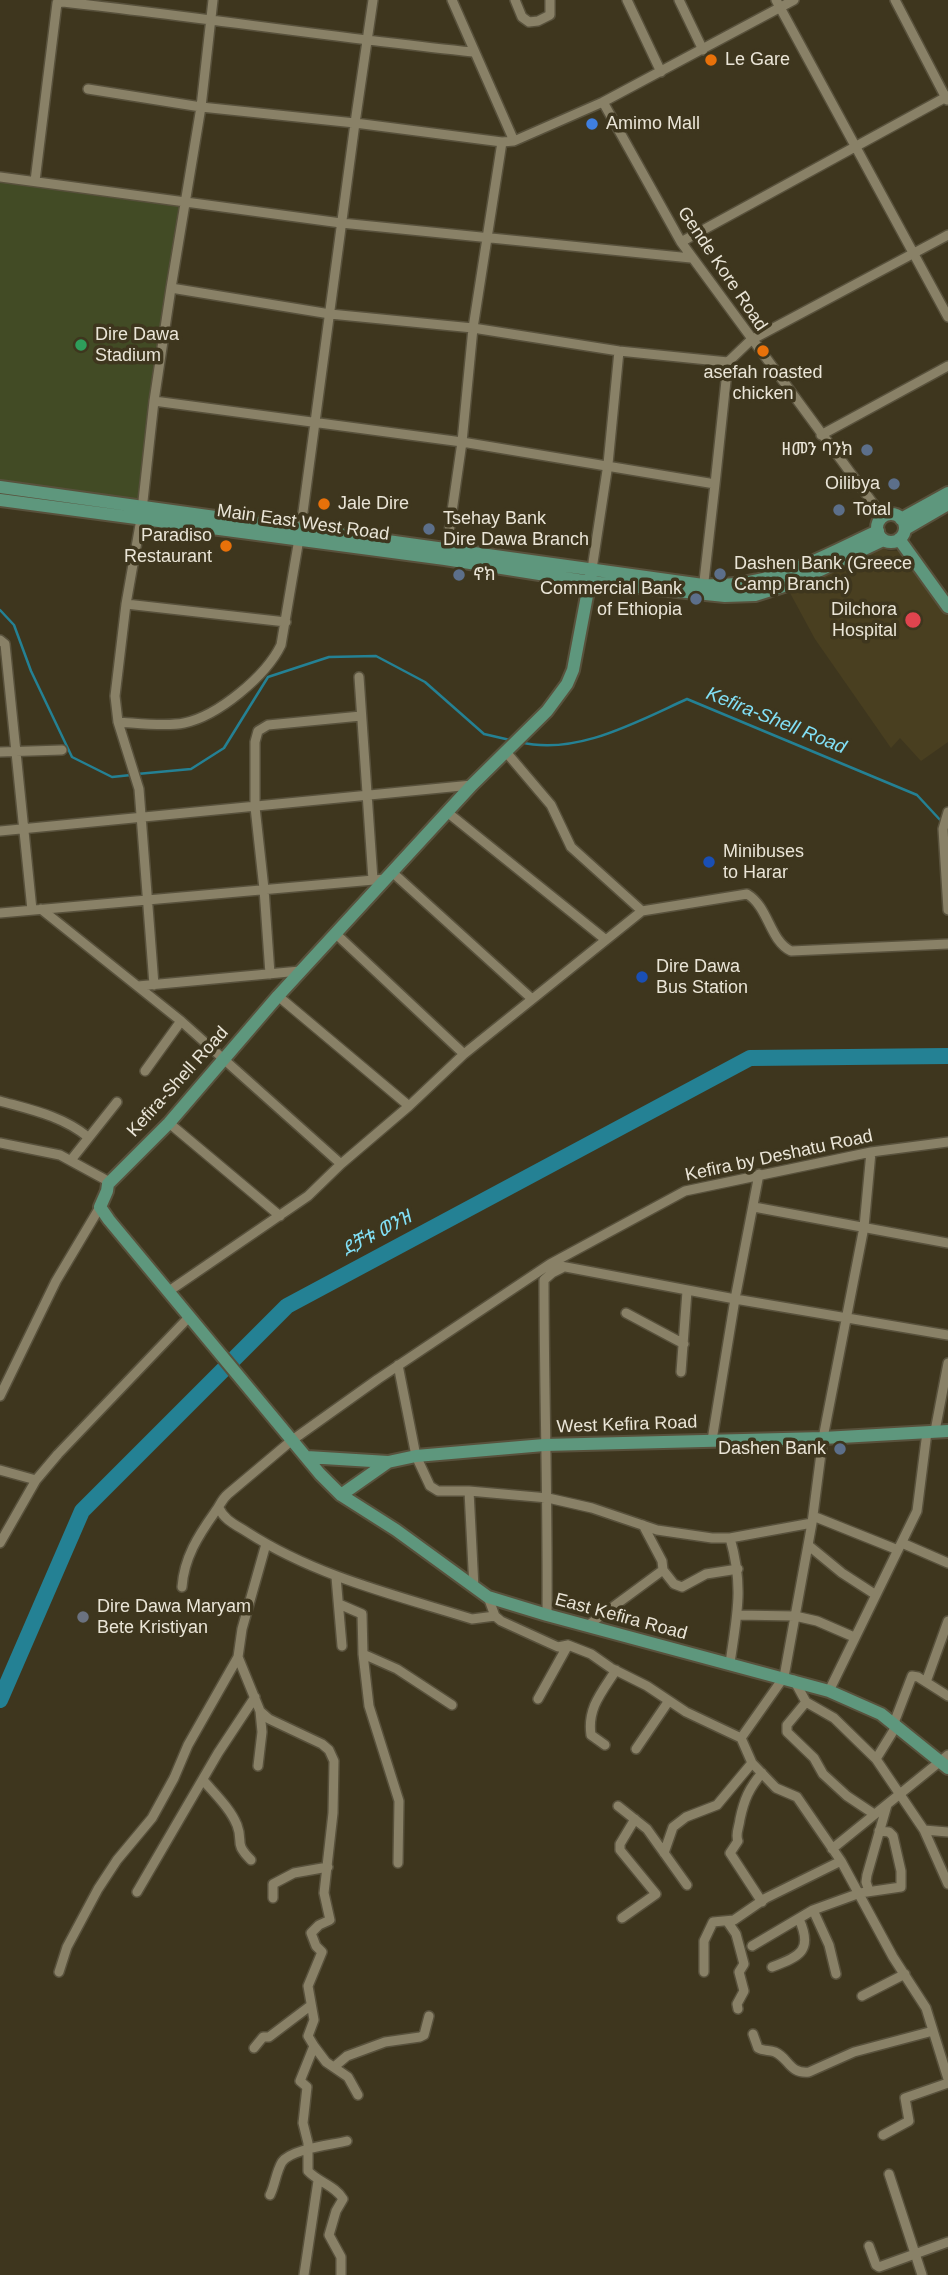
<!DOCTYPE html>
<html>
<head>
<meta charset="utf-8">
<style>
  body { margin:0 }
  canvas { display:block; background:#3e361e }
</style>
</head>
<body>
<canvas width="948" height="2275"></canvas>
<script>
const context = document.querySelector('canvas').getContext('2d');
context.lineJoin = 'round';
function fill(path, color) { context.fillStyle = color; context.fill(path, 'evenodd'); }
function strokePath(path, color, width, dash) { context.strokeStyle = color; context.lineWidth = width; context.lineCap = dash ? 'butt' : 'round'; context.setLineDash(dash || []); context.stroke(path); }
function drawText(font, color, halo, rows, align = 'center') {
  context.font = font + ' Helvetica,"Noto Sans Ethiopic",sans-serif'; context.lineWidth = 7; context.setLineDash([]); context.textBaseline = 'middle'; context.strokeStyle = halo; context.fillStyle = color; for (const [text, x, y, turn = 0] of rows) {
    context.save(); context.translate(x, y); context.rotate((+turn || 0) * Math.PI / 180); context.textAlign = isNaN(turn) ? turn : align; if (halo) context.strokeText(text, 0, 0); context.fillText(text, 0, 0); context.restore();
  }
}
fill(new Path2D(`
  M884 548 888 551H901L948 614V742L921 761 900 738 891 748 815 639 789 591 816 580 860 556Z`), '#493f20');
fill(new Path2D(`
  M0 177 185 201 142 506 0 487Z`), '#424b25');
strokePath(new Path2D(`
  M0 610 14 625 31 671 72 757 112 777 131 775
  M520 742C576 756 636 722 687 699L917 795 942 822
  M137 774 191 769 224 748 268 677 329 657 376 656 425 682 484 734 510 740`), '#248194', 2.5);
strokePath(new Path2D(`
  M0 1700 82 1511 287 1306 750 1058 948 1056`), '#248194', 16);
const minor = new Path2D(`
  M373 0 355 123 502 142 514 141 603 102 794 0
  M452 0 514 141
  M515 0 522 17 529 22 538 21 550 15V0
  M627 0 661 72
  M679 0 703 50
  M776 0 948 317
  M895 0 947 100
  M88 89 201 107 355 123 301 527 281 645C266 676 218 716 184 723 166 727 136 723 118 722
  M603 102 681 242 883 517
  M0 177 341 223 691 258
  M35 181 57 3 63 2C200 17 336 38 473 52
  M681 242 948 96
  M171 288 330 314 473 328 619 351 728 362 751 340 948 235
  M154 401 462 442 715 484 703 590
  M821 435 948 366
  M715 484 728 362
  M446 553 462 442 473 328 502 142
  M592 569 608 464 619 351
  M126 604 286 622
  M0 640 5 644 32 910
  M359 677 373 880
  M0 752 62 750
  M506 752 551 805 571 847 642 911
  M447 812 606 940
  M948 812 943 829 948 910
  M0 831 472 785
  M392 872 531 998
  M41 909 181 1021 341 1164
  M0 913 385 879
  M335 933 464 1054
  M270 974 264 889 255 807V742L258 731 268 725 361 716
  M154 985 139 789 118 722 115 696 126 604 141 519 154 401 171 288 201 107 213 0
  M138 986 300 971
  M278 996 409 1106
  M145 1071 181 1021
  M0 1101C32 1110 62 1116 88 1137
  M169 1123 280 1216
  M0 1143 60 1155 106 1180 108 1184
  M71 1160 117 1102
  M754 1207 948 1243
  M550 1264 735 1299 948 1335
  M169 1291 308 1196 341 1164 409 1106 464 1054 642 911 747 894C769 907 769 940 791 951L948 944
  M626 1313 684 1344
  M398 1365 416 1456 430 1486 438 1491H469L548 1498 592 1508 657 1530 712 1538H730L812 1523
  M681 1372 687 1291
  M0 1396 56 1281 100 1207
  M935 1431 948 1363
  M712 1440 735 1299 759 1174
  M0 1470 36 1480
  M469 1491 474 1588
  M219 1508C224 1520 236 1525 247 1532 315 1576 395 1595 472 1619L495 1616
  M813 1516 898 1550
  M0 1543 36 1480 58 1454 190 1316
  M902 1543 948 1563
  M808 1545 842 1573 876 1595
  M663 1570 674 1584 682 1587 706 1574 738 1569
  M336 1577 342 1646
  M182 1587C184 1558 198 1536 215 1512 220 1506 221 1500 228 1494L291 1441 378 1379 550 1264 685 1191 871 1152 948 1142
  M488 1597 495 1616 501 1621 558 1647 568 1645 591 1654 611 1668 647 1686 686 1712 741 1738 752 1763 776 1788 797 1797 841 1861 893 1957 926 2008 948 2079
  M339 1604 362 1614 363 1654 369 1706 399 1801 398 1863
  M547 1615C548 1504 544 1392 544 1280L552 1273 562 1268
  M737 1615 795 1616 817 1621 854 1637
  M587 1626 663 1570 662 1561 643 1525
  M363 1654 397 1669 452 1705
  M730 1663C737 1614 744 1587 730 1538
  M794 1680 806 1702 834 1718 876 1759 924 1830 948 1884
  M926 1682 948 1621
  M829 1691 917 1511 927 1432
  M538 1699 568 1645
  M806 1702 787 1725V1732L814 1758 823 1774 847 1796 874 1814
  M260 1711 269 1719 322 1744 329 1750 334 1761 333 1813 324 1893 330 1920 319 1925 311 1933 316 1946 322 1952 308 1986 314 2020 308 2036 314 2046 300 2081 307 2087 303 2123 308 2143V2171C318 2182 336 2186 343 2199L336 2211 329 2235 341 2257V2275
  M894 1723 912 1676 918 1677 948 1696
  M741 1738 784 1677 812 1523 823 1438 864 1227 871 1152
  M605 1745 591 1735C587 1708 602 1692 616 1670
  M636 1749 668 1702
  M876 1759 897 1725
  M258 1766 262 1732 260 1711 238 1657 242 1629 266 1544
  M203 1780C215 1794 230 1808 237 1825 244 1843 233 1842 251 1860
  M618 1806 647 1829 687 1885
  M924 1830 948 1832
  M832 1849 948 1755
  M664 1853 673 1827 686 1817 717 1805 752 1763
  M869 1891 866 1882 867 1875 887 1805
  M137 1892 218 1753 255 1697
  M273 1898V1884L294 1873 328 1867
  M762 1902 730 1853 738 1841C735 1834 739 1828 740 1819 744 1800 749 1788 762 1773
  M813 1910 829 1945 836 1974
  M622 1918 656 1894 620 1850V1844L635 1819
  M727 1921 736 1934 744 1964 739 1972 744 1991 737 2004 738 2009
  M752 1946 813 1910 860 1893 901 1887V1871L893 1836 889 1832 879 1831
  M772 1967C801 1956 813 1950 799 1919
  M59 1972 67 1947 98 1889 117 1860 152 1818 174 1778 188 1745 238 1657
  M704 1972V1941L713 1922 734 1920 766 1898 841 1861
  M862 1996 905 1974
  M753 2034 758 2048C763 2051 769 2050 775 2052 789 2058 789 2074 809 2072L854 2052 933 2031
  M314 2046 326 2062 348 2077 358 2095
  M254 2048 263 2037H269L310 2006
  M334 2067 347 2056 385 2042 420 2037 424 2035 429 2016
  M883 2135 909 2121 905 2098 948 2083
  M889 2174 922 2275
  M270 2195C275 2185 276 2172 282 2162 291 2149 331 2145 347 2141
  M869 2246 876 2265 879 2267 948 2242
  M304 2275 318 2181`);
const major = new Path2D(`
  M0 487 703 585C772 588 817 559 878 531
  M0 500 445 559 590 582 725 596 755 595 793 583 883 540
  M877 528a14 14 0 1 1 28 0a14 14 0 1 1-28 0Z
  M901 519 948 493
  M905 529 948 504
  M899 539 948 607
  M592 569 573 670 567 684 547 711 472 785 278 996 169 1123 108 1184 107 1191 100 1207 109 1220 320 1474 341 1495 396 1530 488 1597 547 1615 829 1691 881 1714 948 1768
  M307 1457 388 1462 416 1456 544 1445 823 1438 948 1431
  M341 1495 388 1462`);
strokePath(minor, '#58513c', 12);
strokePath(major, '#58513c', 16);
strokePath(minor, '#898167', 9);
strokePath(major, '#5e977d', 12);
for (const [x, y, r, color] of [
  [711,60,7,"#e8710a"],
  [592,124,7,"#3f7fe0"],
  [81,345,7,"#2e9e5b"],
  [763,351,7,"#e8710a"],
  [867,450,7,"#5c6f8a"],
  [894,484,7,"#5c6f8a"],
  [324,504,7,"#e8710a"],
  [839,510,7,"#5c6f8a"],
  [429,529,7,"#5c6f8a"],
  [226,546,7,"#e8710a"],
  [720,574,7,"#5c6f8a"],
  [459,575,7,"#5c6f8a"],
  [696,599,7,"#5c6f8a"],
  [913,620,9,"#e0444e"],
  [709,862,7,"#1a4fb4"],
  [642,977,7,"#1a4fb4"],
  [840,1449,7,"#5c6f8a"],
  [83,1617,7,"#6b7280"]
]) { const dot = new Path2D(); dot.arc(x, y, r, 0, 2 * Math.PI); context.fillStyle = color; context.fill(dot); strokePath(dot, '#3e361e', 2.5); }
drawText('18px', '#eae5d7', '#3e361e', [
  ["Le Gare",725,60],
  ["Amimo Mall",606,124],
  ["Dire Dawa",95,335],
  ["Stadium",95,356],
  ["asefah roasted",763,373,"center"],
  ["chicken",763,394,"center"],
  ["ዘመን ባንክ",853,450,"right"],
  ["Oilibya",880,484,"right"],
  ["Jale Dire",338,504],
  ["Total",853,510],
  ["Tsehay Bank",443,519],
  ["Dire Dawa Branch",443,540],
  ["Paradiso",212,536,"right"],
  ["Restaurant",212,557,"right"],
  ["Dashen Bank (Greece",734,564],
  ["Camp Branch)",734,585],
  ["ኖክ",473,575],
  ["Commercial Bank",682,589,"right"],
  ["of Ethiopia",682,610,"right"],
  ["Dilchora",897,610,"right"],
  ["Hospital",897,631,"right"],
  ["Minibuses",723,852],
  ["to Harar",723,873],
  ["Dire Dawa",656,967],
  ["Bus Station",656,988],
  ["Dashen Bank",826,1449,"right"],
  ["Dire Dawa Maryam",97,1607],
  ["Bete Kristiyan",97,1628]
], 'left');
drawText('18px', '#eae5d7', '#3e361e', [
  ["Gende Kore Road",722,269,56],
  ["Main East West Road",303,523,8],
  ["Kefira-Shell Road",178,1082,-48],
  ["Kefira by Deshatu Road",779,1156,-12],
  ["West Kefira Road",627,1425,-2],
  ["East Kefira Road",621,1617,15]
]);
drawText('italic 19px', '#82e0f6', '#3e361e', [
  ["Kefira-Shell Road",776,721,22],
  ["ደቻቱ ወንዝ",377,1234,-28]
]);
</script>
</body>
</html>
